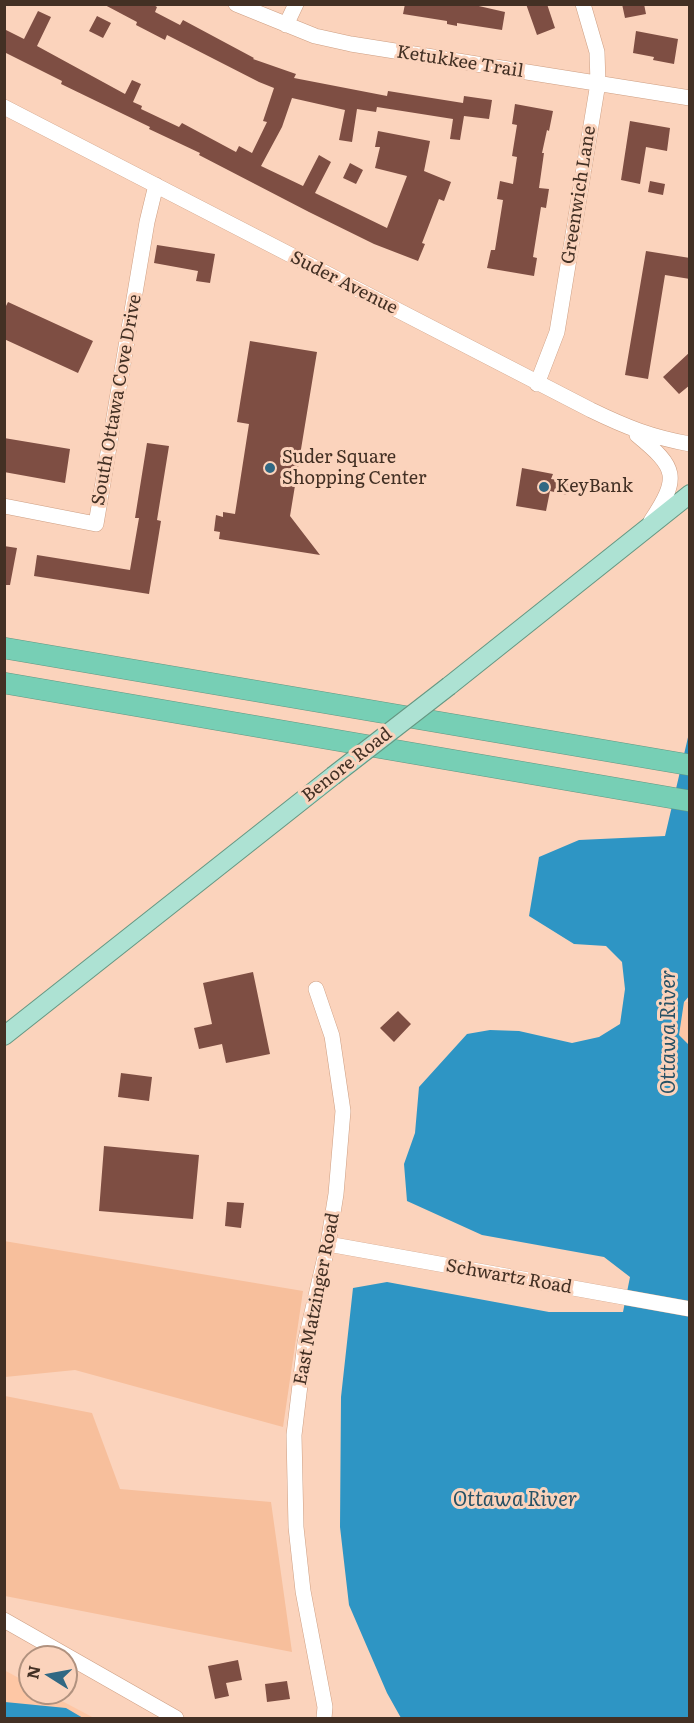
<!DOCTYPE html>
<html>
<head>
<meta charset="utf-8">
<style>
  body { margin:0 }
  #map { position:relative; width:694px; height:1723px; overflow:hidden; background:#fbd3bc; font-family:Literata,serif }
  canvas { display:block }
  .frame { position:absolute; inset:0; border:6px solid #433024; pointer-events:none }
  .north { position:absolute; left:18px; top:1645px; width:60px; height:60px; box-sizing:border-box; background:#fbd3bc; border:2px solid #b1927f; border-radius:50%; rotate:281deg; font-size:16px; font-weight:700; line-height:24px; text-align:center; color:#433024 }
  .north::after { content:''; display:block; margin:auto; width:21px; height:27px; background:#316883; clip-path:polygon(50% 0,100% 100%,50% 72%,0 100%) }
</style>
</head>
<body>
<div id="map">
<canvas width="694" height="1723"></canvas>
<div class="frame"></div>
<div class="north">N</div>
</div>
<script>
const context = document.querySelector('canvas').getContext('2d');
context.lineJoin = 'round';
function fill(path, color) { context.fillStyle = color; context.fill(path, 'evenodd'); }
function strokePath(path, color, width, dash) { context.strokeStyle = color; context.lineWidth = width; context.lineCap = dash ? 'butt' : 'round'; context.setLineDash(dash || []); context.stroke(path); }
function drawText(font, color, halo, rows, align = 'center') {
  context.font = font + ' Literata,serif'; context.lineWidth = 6; context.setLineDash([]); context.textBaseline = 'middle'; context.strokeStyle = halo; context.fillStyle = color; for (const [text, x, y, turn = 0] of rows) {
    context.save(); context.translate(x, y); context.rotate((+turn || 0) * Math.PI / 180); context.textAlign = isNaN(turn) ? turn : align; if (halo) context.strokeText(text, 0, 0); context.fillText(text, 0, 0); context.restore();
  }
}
fill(new Path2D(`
  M684 1002H689V1046L679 1035Z
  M4 1670 30 1684V1693H47L94 1718H5Z`), '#fec7a5');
fill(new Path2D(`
  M4 1241 303 1291 283 1427 75 1370 5 1377Z
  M5 1396 92 1413 120 1489 271 1502 292 1652 5 1596Z`), '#f7bf9c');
fill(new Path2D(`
  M689 733 690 995 684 1002 679 1035 690 1046 689 1718H401L387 1693 349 1605 340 1527 341 1397 353 1288 387 1282 549 1312H623L630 1277 604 1257 482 1235 407 1201 404 1164 415 1133 419 1087 467 1034 490 1030 519 1031 572 1043 599 1037 620 1024 625 989 622 962 606 946 574 944 529 916 539 857 579 840 665 836Z
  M5 1702 66 1708 83 1718H5Z`), '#2e95c4');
fill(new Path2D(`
  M103 4H152L157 7 155 12 180 25 183 20 254 58 253 59 296 74 294 78 387 96 388 91 463 103 464 96 492 100 489 119 464 116 460 140 450 139 453 119 377 107 376 112 357 109 352 142 339 140 345 110 292 98 282 127 261 166 303 186 319 155 331 162 315 193 387 228 407 176 375 168 380 147H375L378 131 430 141 424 171 451 182 444 201 439 199 422 243 425 244 418 261 374 244 309 212 199 155 200 153 149 129 150 127 61 84 62 81 4 52V29L24 39 38 11 51 17 37 46 125 94 132 80 141 84 133 102 142 106 141 109 179 127 182 123 236 152 239 146 252 153 267 122 263 121 274 88 259 82 167 35 165 40 136 25 137 22Z
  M405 4H470L505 12 502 30 457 23V26L447 24V21L403 14Z
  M526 4H547L555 28 537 35Z
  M622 4H644L646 14 625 18Z
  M97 16 111 23 103 38 89 31Z
  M636 31 678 39 674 64 653 60 654 57 633 53Z
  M515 104 553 111 549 131 547 130 542 153H544L539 188 549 189 546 208 541 207 533 257 537 258 534 276 487 268 491 250H495L503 200 497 199 500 181 513 184 517 157 512 156 517 125 512 124Z
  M630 121 670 128 667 151 646 147 640 184 621 180Z
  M350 163 363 170 356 184 343 178Z
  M650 181 665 184 663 195 648 192Z
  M157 245 215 254 210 283 196 281 198 271 154 263Z
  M646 251 690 258V279L665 275 648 379 625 375Z
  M8 302 93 341 78 373 4 339V310Z
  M250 341 317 352 290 516 320 555 219 539 220 532 214 531 216 515 223 517V512L235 514 249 424 237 422Z
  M690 352V385L679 394 663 377Z
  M4 438 70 449 65 483 4 472Z
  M147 443 169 446 157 520 161 521 149 594 34 576 37 555 130 570 139 518H135Z
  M522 468 553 474 551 479 570 482 567 495 550 491 546 511 516 506Z
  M4 546 17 548 10 585H4Z
  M253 972 270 1054 226 1063 222 1044 199 1049 194 1028 212 1024 203 983Z
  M398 1011 411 1024 394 1042 380 1028Z
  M121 1073 152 1077 149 1101 118 1097Z
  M104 1146 199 1155 193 1219 99 1211Z
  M227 1202 244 1203 241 1228 225 1226Z
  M238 1660 242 1680 226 1683 229 1696 215 1699 208 1666Z
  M287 1681 290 1699 267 1702 265 1684Z`), '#7e4e43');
const minor = new Path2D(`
  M236 4 315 36 351 44 690 98
  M286 25 296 4
  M4 107 591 410C626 427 651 437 690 444
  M537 384 557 332 598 83 597 52 583 4
  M637 435C677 468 680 477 651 521
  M4 506 96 524 147 222 156 185
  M316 989 332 1036 343 1111 336 1194 328 1244 305 1343 294 1435 296 1527 303 1591 325 1707 324 1718
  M328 1244 690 1309
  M4 1620 176 1718`);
const major = new Path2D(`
  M449 686 690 494
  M4 1036 333 776`);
const highway = new Path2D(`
  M4 648 690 765
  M4 683 690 801`);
strokePath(minor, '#cd9e82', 16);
strokePath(major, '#659782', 20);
strokePath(highway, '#659782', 22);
strokePath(minor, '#fff', 15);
strokePath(major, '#ade2d3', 18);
strokePath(highway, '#77cfb5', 21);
const majorBridge = new Path2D(`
  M333 776 449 686`);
strokePath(majorBridge, '#659782', 20, []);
strokePath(majorBridge, '#ade2d3', 18);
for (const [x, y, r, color] of [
  [270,468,6,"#316883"],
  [544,487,6,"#316883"]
]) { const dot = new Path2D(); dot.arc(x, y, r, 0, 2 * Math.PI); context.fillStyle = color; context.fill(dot); strokePath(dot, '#fbd3bc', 2); }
drawText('18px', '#433024', '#fbd3bc', [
  ["Ketukkee Trail",460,62,9],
  ["Greenwich Lane",579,195,-81],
  ["Suder Avenue",344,283,27],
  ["South Ottawa Cove Drive",117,400,-80],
  ["Benore Road",347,765,-38],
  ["Schwartz Road",509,1277,10],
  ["East Matzinger Road",317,1299,-79]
]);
drawText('18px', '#433024', '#fbd3bc', [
  ["Suder Square",282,458],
  ["Shopping Center",282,479],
  ["KeyBank",556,487]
], 'left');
drawText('italic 20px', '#275165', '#fbd3bc', [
  ["Ottawa River",669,1032,-90],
  ["Ottawa River",515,1500]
]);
</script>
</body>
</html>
